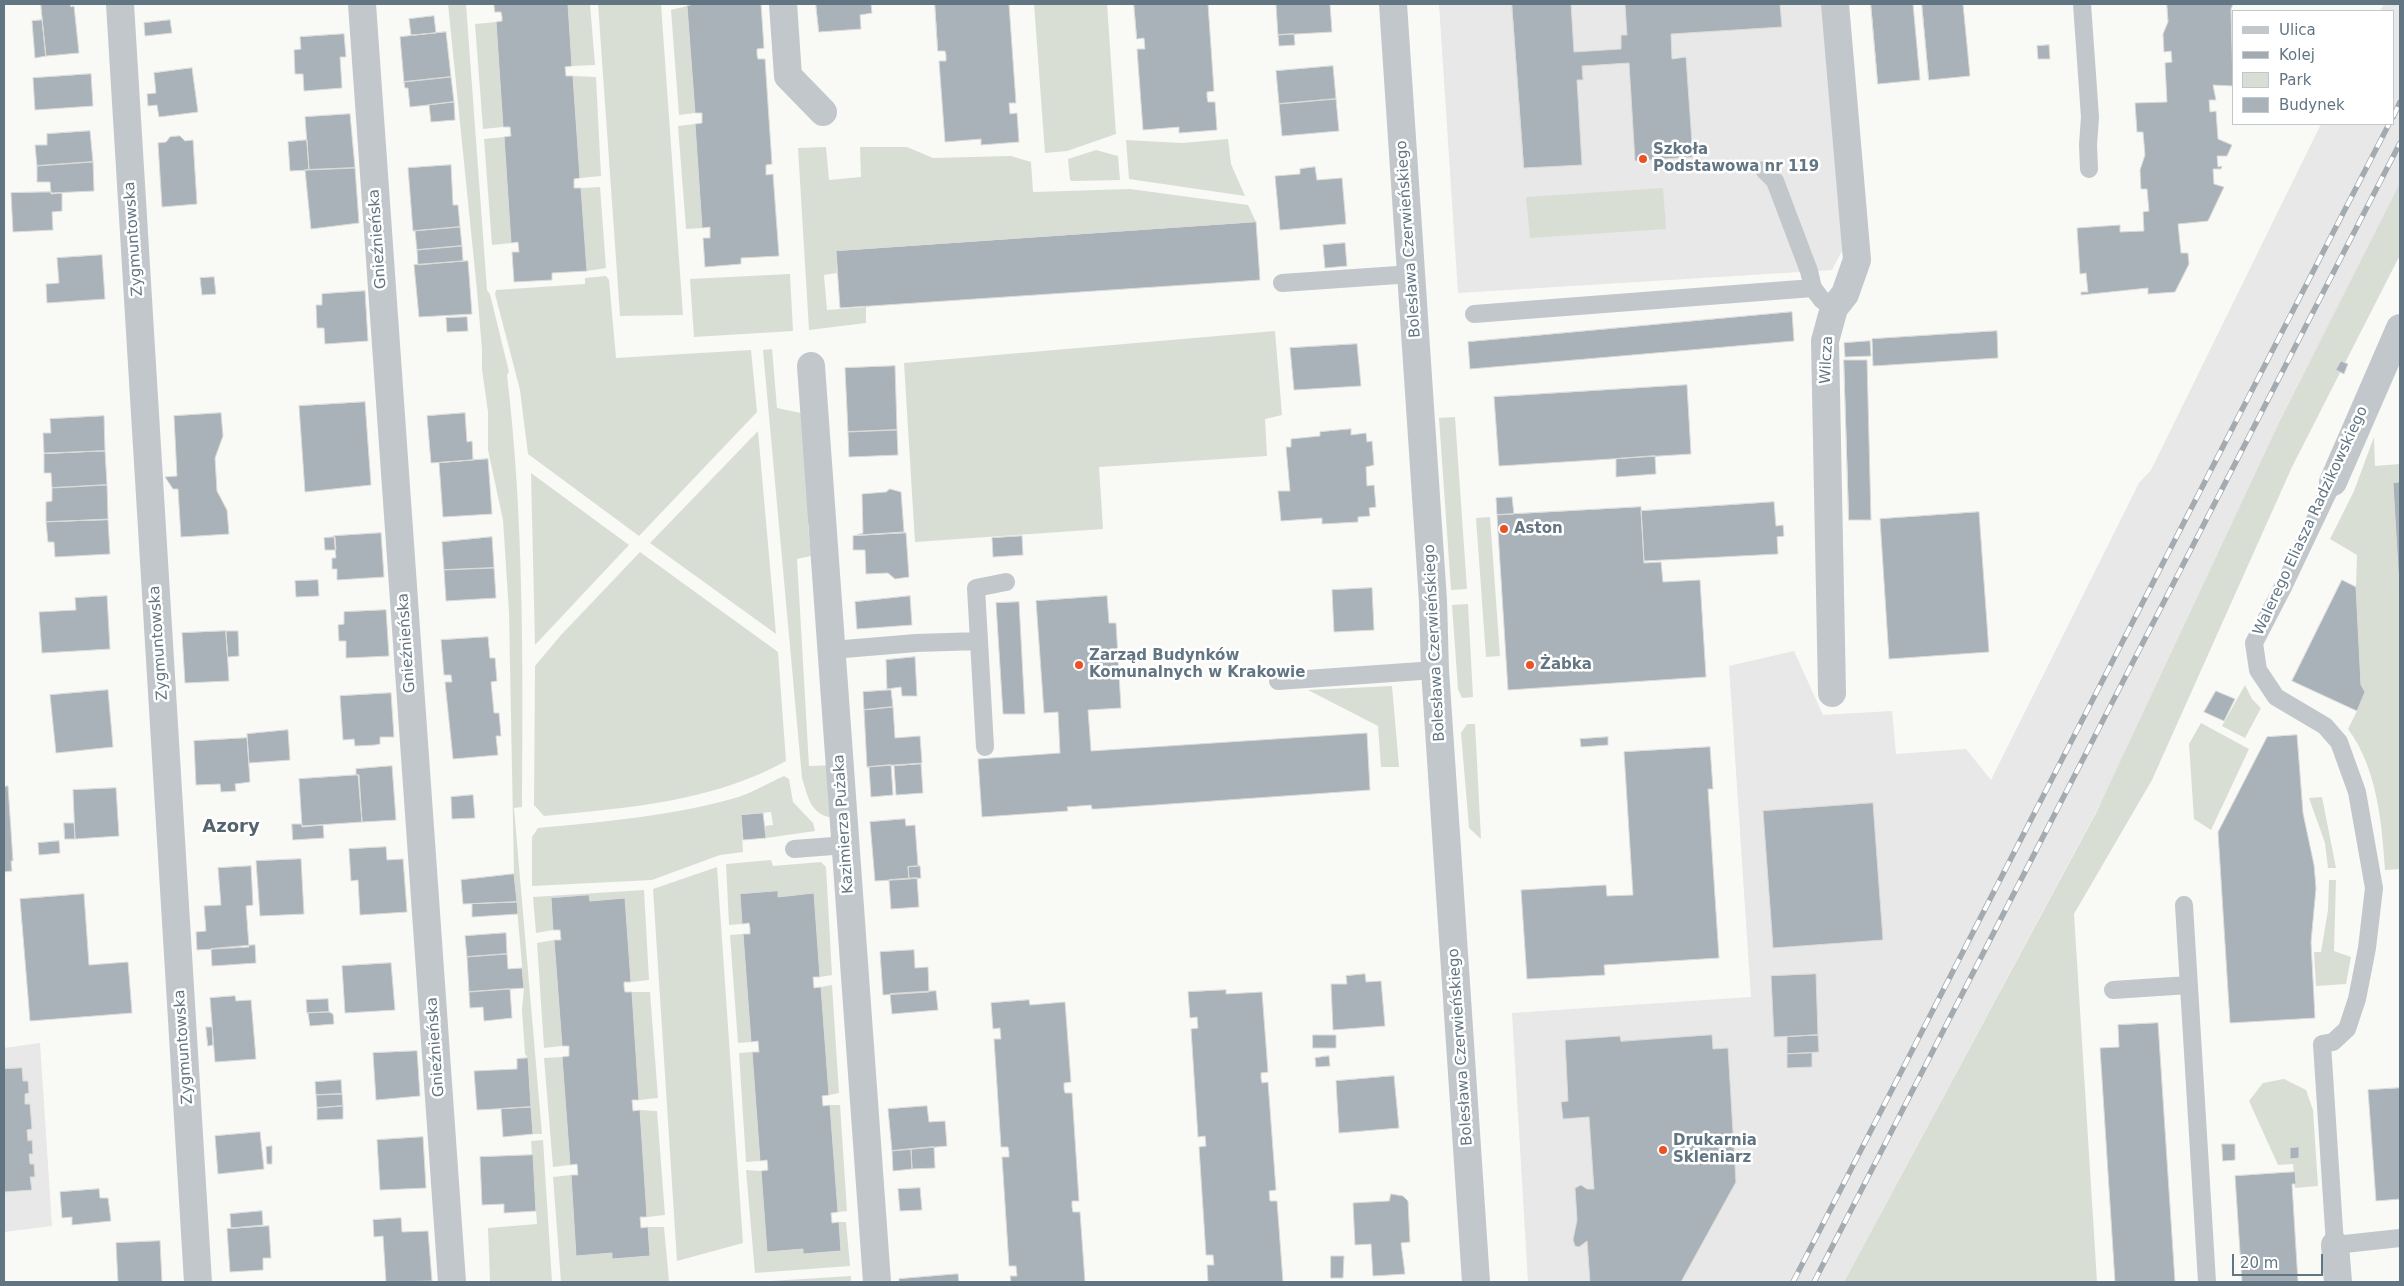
<!DOCTYPE html>
<html>
<head>
<meta charset="utf-8">
<style>
  body { margin:0 }
  #map { position:relative; width:2404px; height:1286px; overflow:hidden; background:#f9f9f6; font-family:"DejaVu Sans",sans-serif }
  canvas { display:block }
  .frame { position:absolute; inset:0; border:5px solid #627583; pointer-events:none }
  .legend { position:absolute; left:2232px; top:10px; width:162px; height:115px; box-sizing:border-box; background:#fff; border:1px solid #c0c8cd; margin:0; padding:6px 9px; list-style:none; font-size:15px; color:#627583 }
  .legend li { display:flex; align-items:center; gap:10px; height:25px }
  .legend b { width:25px; border:1px solid #c0c8cd }
  .scale { position:absolute; left:2232px; top:1254px; width:91px; height:22px; box-sizing:border-box; border:2px solid #627583; border-top:0; padding-left:6px; font-size:15px; line-height:18px; white-space:nowrap; color:#627583; -webkit-text-stroke:4px #fff; paint-order:stroke }
</style>
</head>
<body>
<div id="map">
<canvas width="2404" height="1286"></canvas>
<div class="frame"></div>
<ul class="legend">
<li><b style="height:6px;background:#c2c7cb"></b>Ulica</li>
<li><b style="height:6px;background:#a3abb1"></b>Kolej</li>
<li><b style="height:14px;background:#d9ded5"></b>Park</li>
<li><b style="height:14px;background:#a8b2b8"></b>Budynek</li>
</ul>
<div class="scale">20 m</div>
</div>
<script>
const context = document.querySelector('canvas').getContext('2d');
context.lineJoin = 'round';
function fill(path, color) { context.fillStyle = color; context.fill(path, 'evenodd'); }
function strokePath(path, color, width, dash) { context.strokeStyle = color; context.lineWidth = width; context.lineCap = dash ? 'butt' : 'round'; context.setLineDash(dash || []); context.stroke(path); }
function drawText(font, color, halo, rows, align = 'center') {
  context.font = font + ' "DejaVu Sans",sans-serif'; context.lineWidth = 5; context.setLineDash([]); context.textBaseline = 'middle'; context.strokeStyle = halo; context.fillStyle = color; for (const [text, x, y, turn = 0] of rows) {
    context.save(); context.translate(x, y); context.rotate((+turn || 0) * Math.PI / 180); context.textAlign = isNaN(turn) ? turn : align; if (halo) context.strokeText(text, 0, 0); context.fillText(text, 0, 0); context.restore();
  }
}
fill(new Path2D(`
  M1439 4H1823L1844 247 1832 270 1458 293Z
  M2384 4H2400V255L2150 711 1844 1282H1528L1512 1013 1751 997 1729 666 1794 651 1823 715 1892 711 1896 754 1966 749 1991 780 2139 483 2151 470 2321 124H2393V11H2380Z
  M40 1043 52 1226 4 1232V1048Z`), '#e7e8e7');
fill(new Path2D(`
  M448 4H466L487 290 490 294 509 372 507 375C524 518 523 663 522 807L514 808 542 1134H533L528 1058 525 1054 522 1010 524 988 514 874 509 612 503 520 488 450V412L482 369V349L477 291Z
  M568 4H590L595 65 572 66Z
  M598 4H661L683 315 620 316Z
  M1034 4H1107L1116 134 1067 151 1045 153Z
  M687 6 695 113 679 115 671 10Z
  M496 22 503 127 483 129 475 24Z
  M573 76 596 77 601 176 580 178Z
  M695 124 702 228 686 229 678 126Z
  M504 137 511 243 492 245 484 139Z
  M1228 139 1231 164 1245 196 1129 179 1126 140 1182 143Z
  M826 147 829 180 861 177 860 147H907L933 158 1011 156 1031 162 1033 192 1130 189 1248 205 1256 222 836 251 837 273 824 275 827 310 866 307V323L809 330 798 148Z
  M1096 150 1118 156 1120 180 1072 181 1070 180 1068 159Z
  M2400 183V255L2292 467 2152 780 2074 914 2097 1282H1844L2097 811 2279 423Z
  M600 187 606 268 587 271 581 188Z
  M1663 188 1666 229 1530 238 1526 197Z
  M790 274 793 331 694 337 690 279Z
  M606 276 609 280 616 358 751 350 757 412 639 536 528 454 520 390 495 294 496 290 585 284V278Z
  M1275 331 1282 415 1265 419 1267 456 1099 467 1103 529 915 542 904 363Z
  M772 349 777 408 805 414 818 524 808 525 811 556 797 559 809 766 835 765 838 819C811 816 809 801 802 778L763 350Z
  M1455 417 1467 589 1451 590 1439 418Z
  M758 431 776 634 650 543Z
  M2374 437 2375 466 2400 464V482L2393 483 2400 602V869L2385 870C2382 823 2377 768 2348 729L2357 711 2361 685 2356 587 2357 555 2330 539 2354 491Z
  M531 473 629 545 535 645Z
  M1490 517 1500 656 1486 657 1476 518Z
  M640 552 778 652 786 761C713 802 626 808 544 816L534 805 535 666 561 635Z
  M1468 604 1473 697 1462 698 1458 689 1452 605Z
  M2245 685 2252 699 2261 708 2245 738 2222 726Z
  M1392 686 1399 767H1381L1378 726 1308 690Z
  M2201 723 2249 749 2211 830 2194 819 2189 744Z
  M1467 724H1475L1481 839 1469 828 1461 733Z
  M784 776 789 779 793 802 813 823 815 831 766 838 765 826 773 825 771 812 741 815 743 852 720 855 652 880 532 886V837L538 828C604 822 671 816 735 798 752 793 768 783 784 776Z
  M2322 797 2336 868H2328L2325 843 2309 798Z
  M771 860 773 866 821 862 826 867 832 975 820 977 814 894 778 897V891L742 924 729 925 726 864Z
  M717 867 743 1243 677 1261 653 889Z
  M2329 880H2336L2334 951 2351 957 2346 984 2316 986 2314 952H2321L2328 910Z
  M644 890 649 980 631 982 625 898 590 901 589 895 551 899 553 930 536 933 533 897Z
  M743 934 751 1042 738 1043 730 935Z
  M554 940 562 1046 544 1048 537 943Z
  M832 985 839 1093 829 1095 821 987Z
  M632 992H650L658 1098 639 1100Z
  M752 1052 760 1161 746 1162 739 1053Z
  M562 1057 570 1165 553 1167 544 1058Z
  M2284 1079 2306 1090 2313 1110 2318 1186 2295 1188 2293 1164 2278 1165 2249 1101 2263 1083Z
  M830 1105H840L847 1211 838 1212Z
  M640 1110 657 1111 665 1215 647 1217Z
  M543 1140 552 1282H490L488 1228 537 1224 531 1141Z
  M746 1170 761 1171 767 1252 803 1249 804 1254 841 1251 839 1222H846L850 1266 755 1273Z
  M571 1175 576 1256 612 1253 613 1259 650 1256 648 1227H664L669 1281 561 1282 553 1177Z
  M851 1276V1282H755Z`), '#d9ded5');
const building = new Path2D(`
  M41 4H70L71 7 74 6 79 53 46 56Z
  M494 4H568L572 66 565 67 566 76H573L580 178 574 179V188H581L587 271 552 273V280L514 282 512 252H519L518 242 511 243 504 137 511 136 510 127H503L496 22 502 21V17L501 12H495Z
  M694 4H761L764 48 757 49V55L758 59H765L772 164 766 165V175L773 174 779 256 741 258V264L705 267 703 238H710V227L702 228 695 124 702 123V113H695L687 6Z
  M816 4H871L872 13 860 15 861 29 819 32Z
  M935 4H1009L1016 103H1009L1010 114 1017 113 1019 142 981 145V139L945 142 939 61H946V55L945 51H938Z
  M1134 4H1208L1214 91 1207 92V97L1208 102H1215L1217 130 1179 133V127L1143 130 1137 49H1145L1144 38 1137 39Z
  M1330 4 1332 32 1278 35 1276 5Z
  M1512 4H1571L1574 52 1621 49V35H1627L1625 4H1780L1782 27 1671 34 1672 59 1686 57 1693 157 1635 161 1629 63 1582 66 1583 80H1577L1582 165 1524 168Z
  M1871 4H1913L1920 80 1878 84Z
  M1922 4H1963L1970 76 1929 80Z
  M2167 4H2233L2231 9 2233 86 2213 85 2216 100H2209L2210 112 2216 111 2218 139 2232 145 2227 156H2217L2218 167 2222 166 2221 169H2213L2214 184 2224 187 2208 221 2178 224 2181 253H2188L2189 264 2175 292 2148 294V288L2081 295V292H2088L2086 273 2080 274 2077 228 2120 225V232L2144 231 2143 212 2149 211 2147 189H2141L2140 170 2145 155 2143 132H2137L2135 103 2167 102 2165 63 2172 62 2171 51 2164 52 2163 34 2168 22Z
  M434 16 436 33 411 35 409 19Z
  M42 20 46 56 35 58 32 21Z
  M170 20 172 33 145 36 144 23Z
  M446 32 451 77 404 82 400 37Z
  M344 34 346 57H340L342 88 304 91 303 74H295L294 50 301 49 300 37Z
  M1294 34 1295 45 1279 46 1278 35Z
  M2049 45 2050 59H2038L2037 46Z
  M1333 66 1336 99 1279 104 1276 71Z
  M192 68 198 112 159 117 157 105 148 106 147 94 156 93 154 73Z
  M91 74 93 106 35 110 33 78Z
  M451 77 454 102 410 107 408 88H405L404 82Z
  M1336 99 1339 131 1282 136 1279 104Z
  M454 102 455 120 431 122 429 105Z
  M350 114 355 168 309 170 305 117Z
  M90 131 93 162 37 166 35 145H47V134Z
  M180 136 185 141 193 140 197 204 162 207 158 143 166 142 170 137Z
  M307 140 309 170 290 171 288 142Z
  M93 162 94 191 51 193 50 182H37V166Z
  M451 165 453 205H458L460 227 413 231 408 168Z
  M1315 167 1317 180 1342 178 1346 224 1280 230 1275 176 1300 174V169Z
  M355 168 359 223 311 229 305 170Z
  M51 192V194L62 193V211L52 212 53 230 13 232 11 193Z
  M1256 222 1260 280 840 308 836 251Z
  M460 227 462 246 417 250 415 231Z
  M1345 243 1347 266 1325 268 1323 245Z
  M462 246 463 261 418 265 417 250Z
  M102 255 105 299 47 303 46 284 59 283 57 258Z
  M468 261 472 314 419 317 414 265Z
  M214 277 216 294 202 295 200 278Z
  M365 291 368 341 325 344 324 328H317L316 305H322V294Z
  M1792 312 1794 341 1470 369 1468 342Z
  M467 317 468 331 447 332 446 318Z
  M1997 331 1998 358 1873 366 1872 339Z
  M1870 341 1871 356 1845 357 1844 343Z
  M1357 344 1361 386 1294 390 1290 348Z
  M1844 360H1867L1871 520H1849Z
  M2341 361 2348 364 2344 374 2336 370Z
  M895 366 897 430 848 432 845 368Z
  M1687 385 1691 454 1499 466 1494 397Z
  M365 402 371 485 305 492 299 406Z
  M221 413 223 436 215 458 217 491 227 510 229 534 181 537 178 489H173L165 477 177 476 174 416Z
  M465 413 467 442 472 441 473 460 431 463 427 416Z
  M104 416 105 451 44 453 43 433H51L50 419Z
  M1351 429V435L1366 433 1367 442 1372 441 1374 465 1366 467 1367 486 1374 485 1376 507 1369 508 1370 516 1358 517V522L1322 524V518L1281 521 1278 491H1290L1286 447H1291V439L1320 436V432Z
  M897 430 898 455 849 457 848 432Z
  M105 451 107 485 52 488 51 473H44V454Z
  M1655 456 1656 474 1616 477V459Z
  M488 459 492 514 443 517 439 463Z
  M2400 482V602L2393 483Z
  M107 485 108 519 46 522V502L52 501V488Z
  M890 489 901 492 904 532 857 535 863 533 862 494 886 492Z
  M1512 497 1514 514 1497 515 1496 498Z
  M1774 502 1776 526 1783 525 1784 536 1777 537 1778 554 1644 561 1641 511Z
  M1641 507 1644 563 1661 562 1663 582 1700 580 1706 677 1508 690 1497 515Z
  M1979 512 1989 652 1889 659 1880 519Z
  M108 520 110 554 55 557 54 542H48L46 522Z
  M381 533 384 577 337 580V569H332V558H336L334 536Z
  M906 533 909 577 895 579 888 573 866 574 865 550H853V536Z
  M1022 536 1023 555 993 557 992 538Z
  M335 537 336 550H325L324 538Z
  M492 537 494 568 444 570 442 542Z
  M494 568 496 598 446 601 444 570Z
  M318 580 319 596 296 597 295 581Z
  M2342 580 2356 587 2361 685 2365 692 2357 711 2292 681Z
  M1372 588 1374 630 1334 632 1332 590Z
  M107 596 110 649 42 653 39 612 76 610 75 598Z
  M910 596 912 625 857 629 855 602Z
  M1107 596 1109 623H1116L1121 708 1088 710 1091 751 1367 733 1370 790 1098 809H1092L1091 805 1067 807 1068 811 982 817 978 759 1060 753 1058 712 1044 713 1036 601Z
  M1019 602 1025 714H1003L996 603Z
  M386 610 389 656 346 658V641H339L338 625 344 624V612Z
  M226 631 229 681 185 683 182 633Z
  M226 631H238L239 656 228 657Z
  M488 637 490 658H495L497 681 491 682 494 713H499L501 736H496L498 755 453 759 445 682H452L451 675H444L441 640Z
  M915 657 917 696H902L901 687 887 689 886 660Z
  M108 690 113 747 56 753 50 695Z
  M891 690 893 707 864 710 863 692Z
  M2216 691 2235 699 2224 721 2204 712Z
  M391 693 394 737H380V744L375 745 355 746 354 739 343 740 340 696Z
  M893 707 895 738 920 736 922 763 867 767 864 710Z
  M288 730 290 760 249 763 247 734Z
  M2297 735 2303 813 2314 865 2316 888 2311 942 2315 1018 2230 1023 2218 832 2267 737Z
  M1608 737V745L1581 747 1580 739Z
  M247 738 250 782 235 784 236 791 221 792 220 784 196 785 194 741Z
  M1710 747 1713 789H1708L1719 958 1604 965 1605 975 1527 979 1521 890 1606 885 1607 896 1633 895 1624 752Z
  M921 764 923 793 896 795 894 766Z
  M891 765 893 795 871 797 869 767Z
  M392 766 396 820 362 822 359 775H356V769Z
  M358 775 362 822 302 826 299 779Z
  M8 786 13 861H11L12 871 4 872V787Z
  M116 788 119 836 75 839 73 790Z
  M473 795 475 818 452 819 451 797Z
  M1873 803 1883 940 1773 948 1763 811Z
  M763 813 766 838 743 840 741 815Z
  M905 819 906 826 915 825 918 866 908 867 909 879 875 881 870 822Z
  M64 823H74L75 839H65Z
  M292 824H302V827L323 825 324 838 293 840Z
  M59 841 60 853 39 855 38 843Z
  M386 847 387 860 403 859 407 912 360 915 358 880 351 881 349 849Z
  M301 859 304 914 260 916 256 861Z
  M251 866 253 905 246 906 249 947 197 950 196 932 206 931 204 906 221 905 218 868Z
  M920 866 921 878 909 879 908 867Z
  M514 874 517 902 463 904 461 880Z
  M917 878 919 907 891 909 889 880Z
  M778 891V897L814 893 820 977H813L814 988 821 987 829 1095 822 1096 823 1106 830 1105 838 1212 831 1213 832 1223 839 1222 841 1251 803 1254V1249L767 1252 761 1171 768 1170 767 1160 760 1161 752 1052H759L758 1041 751 1042 743 934H750V928L749 923 742 924 740 894Z
  M84 894 89 965 128 962 132 1013 30 1021 20 899Z
  M589 895 590 901 625 898 631 982H624V987L625 992H632L639 1100H632L633 1111 640 1110 647 1217H640L641 1228 648 1227 650 1256 612 1259V1253L576 1256 571 1175H578L577 1164 570 1165 562 1057 569 1056V1046H562L554 940H561L560 930H553L551 898Z
  M517 902 518 914 472 917V904Z
  M506 933 507 954 467 957 465 936Z
  M255 945 256 963 212 966 211 949Z
  M914 950 915 968 928 967 929 992 883 995 880 952Z
  M507 954 508 969 522 968 524 988 469 992 467 957Z
  M391 963 395 1010 345 1013 342 966Z
  M1365 974 1366 982 1381 981 1385 1026 1333 1030 1331 984H1347L1346 976Z
  M1816 974 1818 1035 1774 1037 1771 976Z
  M510 989 512 1018 484 1021 483 1007 470 1008 469 992Z
  M1226 990V994L1262 992 1268 1072 1261 1073V1078L1262 1083 1268 1082 1276 1190 1269 1191 1270 1201H1277L1283 1282H1208L1207 1265H1214L1213 1255H1206L1199 1147 1206 1146 1205 1136 1198 1137 1191 1029 1198 1028 1197 1017 1190 1018 1188 992Z
  M936 991 938 1010 892 1014 890 994Z
  M235 996 236 1001 251 1000 256 1059 215 1062 210 998Z
  M328 999 329 1012 307 1013 306 1000Z
  M1029 1000 1030 1005 1065 1002 1071 1082 1064 1083V1089L1065 1093H1072L1079 1201H1072V1207L1073 1212H1080L1085 1282H1011L1010 1276H1017L1016 1266H1009L1002 1157H1009V1152L1008 1147H1001L994 1039H1001L1000 1028 993 1029 991 1003Z
  M329 1012 333 1014 334 1024 310 1026 308 1013Z
  M2158 1023 2175 1282H2115L2100 1048 2119 1047 2118 1025Z
  M206 1027H212L213 1045 208 1046Z
  M1313 1035H1336V1048H1313Z
  M1712 1035 1713 1049 1728 1048 1736 1182 1681 1282H1590L1587 1241 1579 1247 1575 1246 1573 1240 1577 1220 1575 1188 1581 1185 1587 1189H1594L1589 1117 1563 1119 1561 1102 1568 1101 1565 1040 1620 1036 1621 1041Z
  M1818 1035 1819 1052 1787 1054V1037Z
  M417 1051 420 1096 376 1100 373 1053Z
  M1812 1053V1067L1787 1068V1054Z
  M1329 1056 1330 1066 1316 1067 1315 1058Z
  M528 1058 531 1107 477 1110 474 1071 517 1069V1059Z
  M22 1068 23 1081H28L29 1093 25 1094V1104H30L32 1129 27 1130 28 1141 32 1140 33 1154H29L30 1164H34L35 1177H30L32 1190 4 1192V1069Z
  M1394 1076 1399 1128 1339 1133 1336 1081Z
  M341 1080 342 1094 316 1095 315 1082Z
  M2400 1088V1199L2376 1201 2368 1090Z
  M342 1094 343 1106 317 1108 316 1095Z
  M343 1106V1119L317 1120V1108Z
  M927 1106 929 1122 945 1121 947 1146 892 1151 888 1109Z
  M531 1107 533 1134 503 1137 501 1109Z
  M260 1132 264 1169 218 1174 215 1136Z
  M423 1137 426 1188 380 1190 377 1140Z
  M2222 1144H2235V1160L2223 1161Z
  M272 1146V1164H267L266 1147Z
  M934 1147 935 1168 912 1169 911 1149Z
  M2299 1147V1158L2290 1159V1148Z
  M911 1149 912 1169 893 1171 892 1151Z
  M533 1155 536 1211 504 1213V1204L482 1205 480 1157Z
  M2295 1172 2296 1184H2292L2298 1282H2242L2235 1176Z
  M920 1188 922 1210 900 1211 898 1189Z
  M99 1189 100 1198H108L111 1221 72 1225V1217L62 1218 60 1192Z
  M1391 1194 1403 1196 1408 1201 1410 1242 1401 1243 1405 1274 1373 1276 1371 1244 1355 1245 1353 1203 1389 1201Z
  M262 1211 263 1225 231 1228 230 1214Z
  M401 1218 402 1232 428 1231 432 1281 386 1282 383 1236 374 1237 373 1220Z
  M269 1226 271 1258H263V1270L230 1272 227 1229Z
  M160 1241 162 1282H118L116 1243Z
  M1331 1256H1344L1343 1278H1331Z
  M958 1274 959 1282H899V1279Z`);
fill(building, '#a8b2b8');
strokePath(building, '#dbdbd9', 1);
strokePath(new Path2D(`
  M2082 4 2090 117 2088 145 2089 169
  M1764 170 1775 181 1809 271 1813 288 1822 300 1834 308
  M1282 283 1412 274
  M1474 314 1813 288
  M2333 482 2284 585 2254 643 2258 670 2276 697 2325 726 2339 742 2357 792 2374 888 2367 948 2357 999 2347 1029 2333 1042 2322 1044 2335 1245 2400 1238
  M979 641 976 588 1006 582
  M832 650 916 643 979 641 985 747
  M1278 681 1435 670
  M794 849 846 845
  M2184 905 2207 1282
  M2113 990 2189 985`), '#c2c7cb', 18);
strokePath(new Path2D(`
  M120 4 198 1282
  M362 4 452 1282
  M783 4 788 76 823 112
  M1393 4 1433 601 1435 670 1476 1282
  M811 366 877 1282
  M2333 482 2400 328
  M1832 693 1825 341 1834 308 1845 294 1857 260 1835 4
  M2335 1245 2338 1282`), '#c2c7cb', 28);
const rail = new Path2D(`
  M2393 117 2400 102
  M1793 1282 2389 124
  M1814 1282 2400 143`);
strokePath(rail, '#a3abb1', 5.5);
strokePath(rail, '#fff', 4, [11]);
for (const [x, y, r, color] of [
  [1643,159,5,"#ec5124"],
  [1504,529,5,"#ec5124"],
  [1079,665,5,"#ec5124"],
  [1530,665,5,"#ec5124"],
  [1663,1150,5,"#ec5124"]
]) { const dot = new Path2D(); dot.arc(x, y, r, 0, 2 * Math.PI); context.fillStyle = color; context.fill(dot); strokePath(dot, '#fff', 2); }
drawText('bold 15px', '#627583', '#fff', [
  ["Szkoła",1653,150],
  ["Podstawowa nr 119",1653,167],
  ["Aston",1514,529],
  ["Zarząd Budynków",1089,656],
  ["Komunalnych w Krakowie",1089,673],
  ["Żabka",1540,665],
  ["Drukarnia",1673,1141],
  ["Skleniarz",1673,1158]
], 'left');
drawText('15px', '#627583', '#fff', [
  ["Zygmuntowska",134,239,-94],
  ["Gnieźnieńska",378,239,-94],
  ["Bolesława Czerwieńskiego",1409,239,-94],
  ["Wilcza",1827,360,-87],
  ["Walerego Eliasza Radzikowskiego",2311,521,-65],
  ["Zygmuntowska",159,643,-94],
  ["Gnieźnieńska",407,643,-94],
  ["Bolesława Czerwieńskiego",1435,643,-93],
  ["Kazimierza Pużaka",844,824,-94],
  ["Zygmuntowska",184,1047,-94],
  ["Gnieźnieńska",436,1047,-94],
  ["Bolesława Czerwieńskiego",1461,1047,-94]
]);
drawText('bold 18px', '#55636d', '#fff', [
  ["Azory",231,827]
]);
</script>
</body>
</html>
